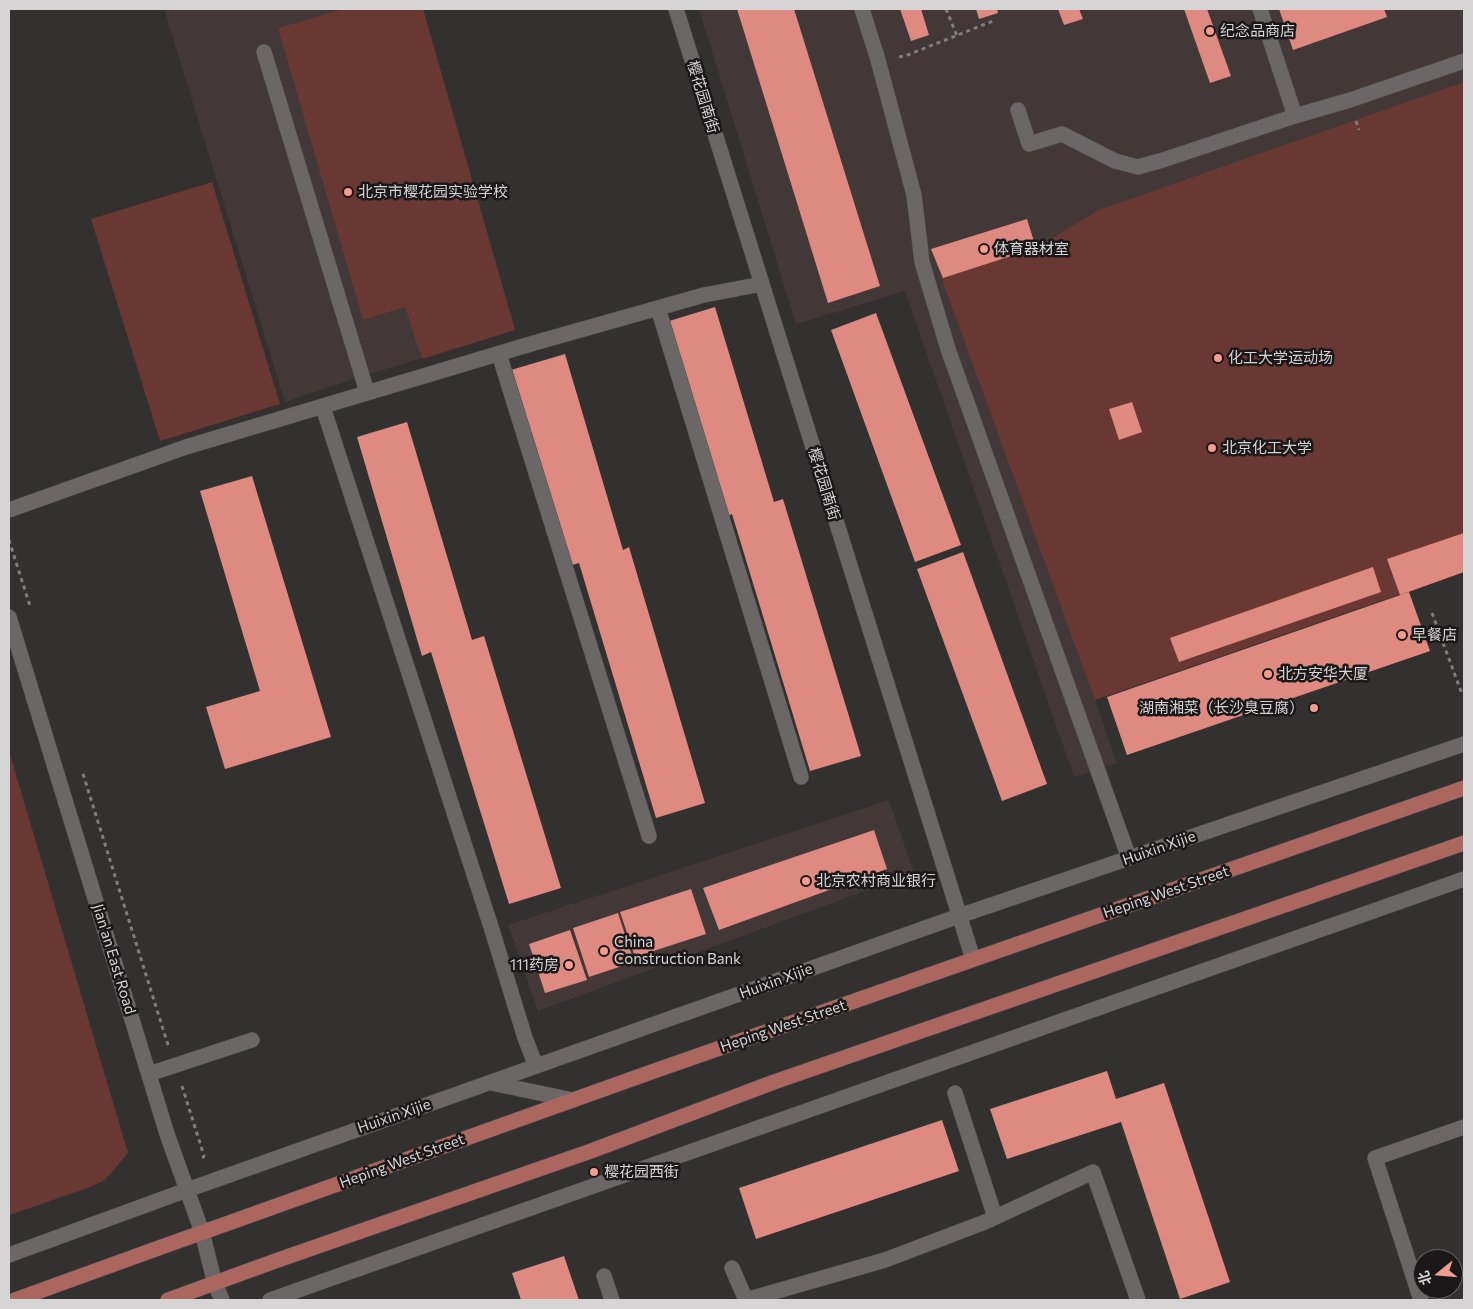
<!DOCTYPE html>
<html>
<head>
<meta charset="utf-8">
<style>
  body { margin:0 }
  #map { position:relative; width:1473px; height:1309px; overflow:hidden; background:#333030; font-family:Commissioner,"Noto Sans SC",sans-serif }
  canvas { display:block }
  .frame { position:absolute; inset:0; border:10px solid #d6d4d4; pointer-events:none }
  .north { position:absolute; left:1413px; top:1249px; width:50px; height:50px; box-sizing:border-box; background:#1a1818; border:1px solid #656363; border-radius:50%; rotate:253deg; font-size:14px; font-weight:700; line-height:20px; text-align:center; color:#d6d4d4 }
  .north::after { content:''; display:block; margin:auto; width:18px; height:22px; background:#f59c92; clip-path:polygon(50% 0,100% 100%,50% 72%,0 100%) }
</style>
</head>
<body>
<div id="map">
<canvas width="1473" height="1309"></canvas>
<div class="frame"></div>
<div class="north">北</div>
</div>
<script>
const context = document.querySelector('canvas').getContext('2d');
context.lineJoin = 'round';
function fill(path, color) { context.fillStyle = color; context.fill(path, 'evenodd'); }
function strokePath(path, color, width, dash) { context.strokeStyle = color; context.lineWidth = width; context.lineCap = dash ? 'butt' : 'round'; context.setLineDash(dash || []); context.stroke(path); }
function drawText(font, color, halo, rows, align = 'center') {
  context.font = font + ' Commissioner,"Noto Sans SC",sans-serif'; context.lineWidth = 5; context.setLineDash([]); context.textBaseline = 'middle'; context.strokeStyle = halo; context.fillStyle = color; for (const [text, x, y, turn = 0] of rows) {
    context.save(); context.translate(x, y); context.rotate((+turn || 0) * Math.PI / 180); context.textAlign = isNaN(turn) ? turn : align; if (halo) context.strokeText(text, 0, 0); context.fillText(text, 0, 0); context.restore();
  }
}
fill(new Path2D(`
  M164 9H423L515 330 363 376 285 402Z
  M699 9H1464V572L1095 700 1117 763 1074 777 905 291 796 324Z
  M889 800 914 873 538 1011 508 925Z`), '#423837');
fill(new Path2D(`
  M344 9H423L515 330 422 359 405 307 363 320 278 28Z
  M1464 82V572L1095 700 931 249 1027 219 1036 248 1099 210Z
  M212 182 280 404 160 441 91 219Z
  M9 751 128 1153 105 1180 88 1188 9 1215Z`), '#693833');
fill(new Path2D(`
  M737 9H794L880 286 828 303Z
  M900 9H921L929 35 911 41Z
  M976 9H997L998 13 979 19Z
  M1058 9H1079L1083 19 1064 25Z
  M1184 9H1207L1231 76 1210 83Z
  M1279 9H1384L1387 17 1293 50Z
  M1027 219 1036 248 943 278 931 249Z
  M715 307 774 502 783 499 861 756 810 771 732 514 725 517 666 322Z
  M876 313 961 545 915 562 831 330Z
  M565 354 623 550 629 547 705 803 656 818 579 563 569 566 511 370Z
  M1132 402 1142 432 1119 440 1109 409Z
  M407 422 472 640 484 636 561 888 509 904 431 652 422 656 357 437Z
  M252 476 331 737 225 769 206 707 260 691 200 491Z
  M1464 533V572L1400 595 1387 559Z
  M963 552 1047 784 1002 801 917 569Z
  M1373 567 1381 592 1179 662 1170 638Z
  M1409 592 1430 651 1127 755 1107 697Z
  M874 830 887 869 719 930 703 888Z
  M691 889 706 934 635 957 620 912Z
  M618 913 634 962 589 977 573 928Z
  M570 930 587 980 545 993 529 944Z
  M1107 1071 1116 1099 1164 1083 1230 1282 1180 1299 1121 1122 1007 1159 990 1109Z
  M942 1120 959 1171 756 1239 739 1188Z
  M564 1256 579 1300H521L512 1273Z`), '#df8a80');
const minor = new Path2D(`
  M676 9 973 959
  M862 9 878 60 914 195 922 262 948 349 1129 858
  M1260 9 1295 116
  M264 52 367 392
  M1018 110 1029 144 1062 134 1115 161 1138 167 1163 160 1295 116 1350 100 1464 61
  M658 308 801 777
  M499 354 649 836
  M323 407 492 930 525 1038 536 1066
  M9 510 186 447 534 343 704 295 762 284
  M9 617 167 1134 202 1232 215 1284 222 1300
  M149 1074 252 1040
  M491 1083 573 1100
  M955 1093 995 1217
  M9 1255 187 1190 959 916 1464 744
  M732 1268 746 1300 885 1260 985 1222 1093 1172 1138 1300
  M604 1276 612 1300
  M270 1300 1464 879
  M1421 1300 1375 1158 1464 1127`);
const major = new Path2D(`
  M15 1300 153 1250 657 1070 1464 788
  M168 1300 278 1260 591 1151 774 1082 1464 843`);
strokePath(minor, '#4f4d4d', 16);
strokePath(major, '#4f4d4d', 16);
strokePath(new Path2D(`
  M946 9 957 36
  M899 57 905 56 993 21
  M1356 121 1359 130
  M9 540 30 606
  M1432 613 1462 694
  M83 774 168 1045
  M182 1086 204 1156 201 1161`), '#817e7e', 3, [4, 4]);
strokePath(minor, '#6a6766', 15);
strokePath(major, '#aa665f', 15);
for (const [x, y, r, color] of [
  [1210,31,5,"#f59c92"],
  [348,192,5,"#f59c92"],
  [984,249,5,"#f59c92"],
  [1218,358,5,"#f59c92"],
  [1212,448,5,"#f59c92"],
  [1402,635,5,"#f59c92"],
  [1268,674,5,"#f59c92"],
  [1314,708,5,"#f59c92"],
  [806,881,5,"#f59c92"],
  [604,951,5,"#f59c92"],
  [569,965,5,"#f59c92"],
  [594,1172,5,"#f59c92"]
]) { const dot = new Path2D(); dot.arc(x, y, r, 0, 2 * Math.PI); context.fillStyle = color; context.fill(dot); strokePath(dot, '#1a1818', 2); }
drawText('15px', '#d6d4d4', '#1a1818', [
  ["纪念品商店",1220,31],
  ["北京市樱花园实验学校",358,192],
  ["体育器材室",994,249],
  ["化工大学运动场",1228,358],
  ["北京化工大学",1222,448],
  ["早餐店",1412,635],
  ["北方安华大厦",1278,674],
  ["湖南湘菜（长沙臭豆腐）",1304,708,"right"],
  ["北京农村商业银行",816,881],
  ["China",614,942],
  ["Construction Bank",614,959],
  ["111药房",559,965,"right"],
  ["樱花园西街",604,1172]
], 'left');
drawText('15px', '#d6d4d4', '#1a1818', [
  ["樱花园南街",703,97,73],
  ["樱花园南街",824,484,73],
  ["Huixin Xijie",1159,848,-19],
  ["Heping West Street",1166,892,-19],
  ["Jian'an East Road",114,959,73],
  ["Huixin Xijie",776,981,-20],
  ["Heping West Street",783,1026,-19],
  ["Huixin Xijie",394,1116,-19],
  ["Heping West Street",402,1161,-20]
]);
</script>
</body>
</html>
